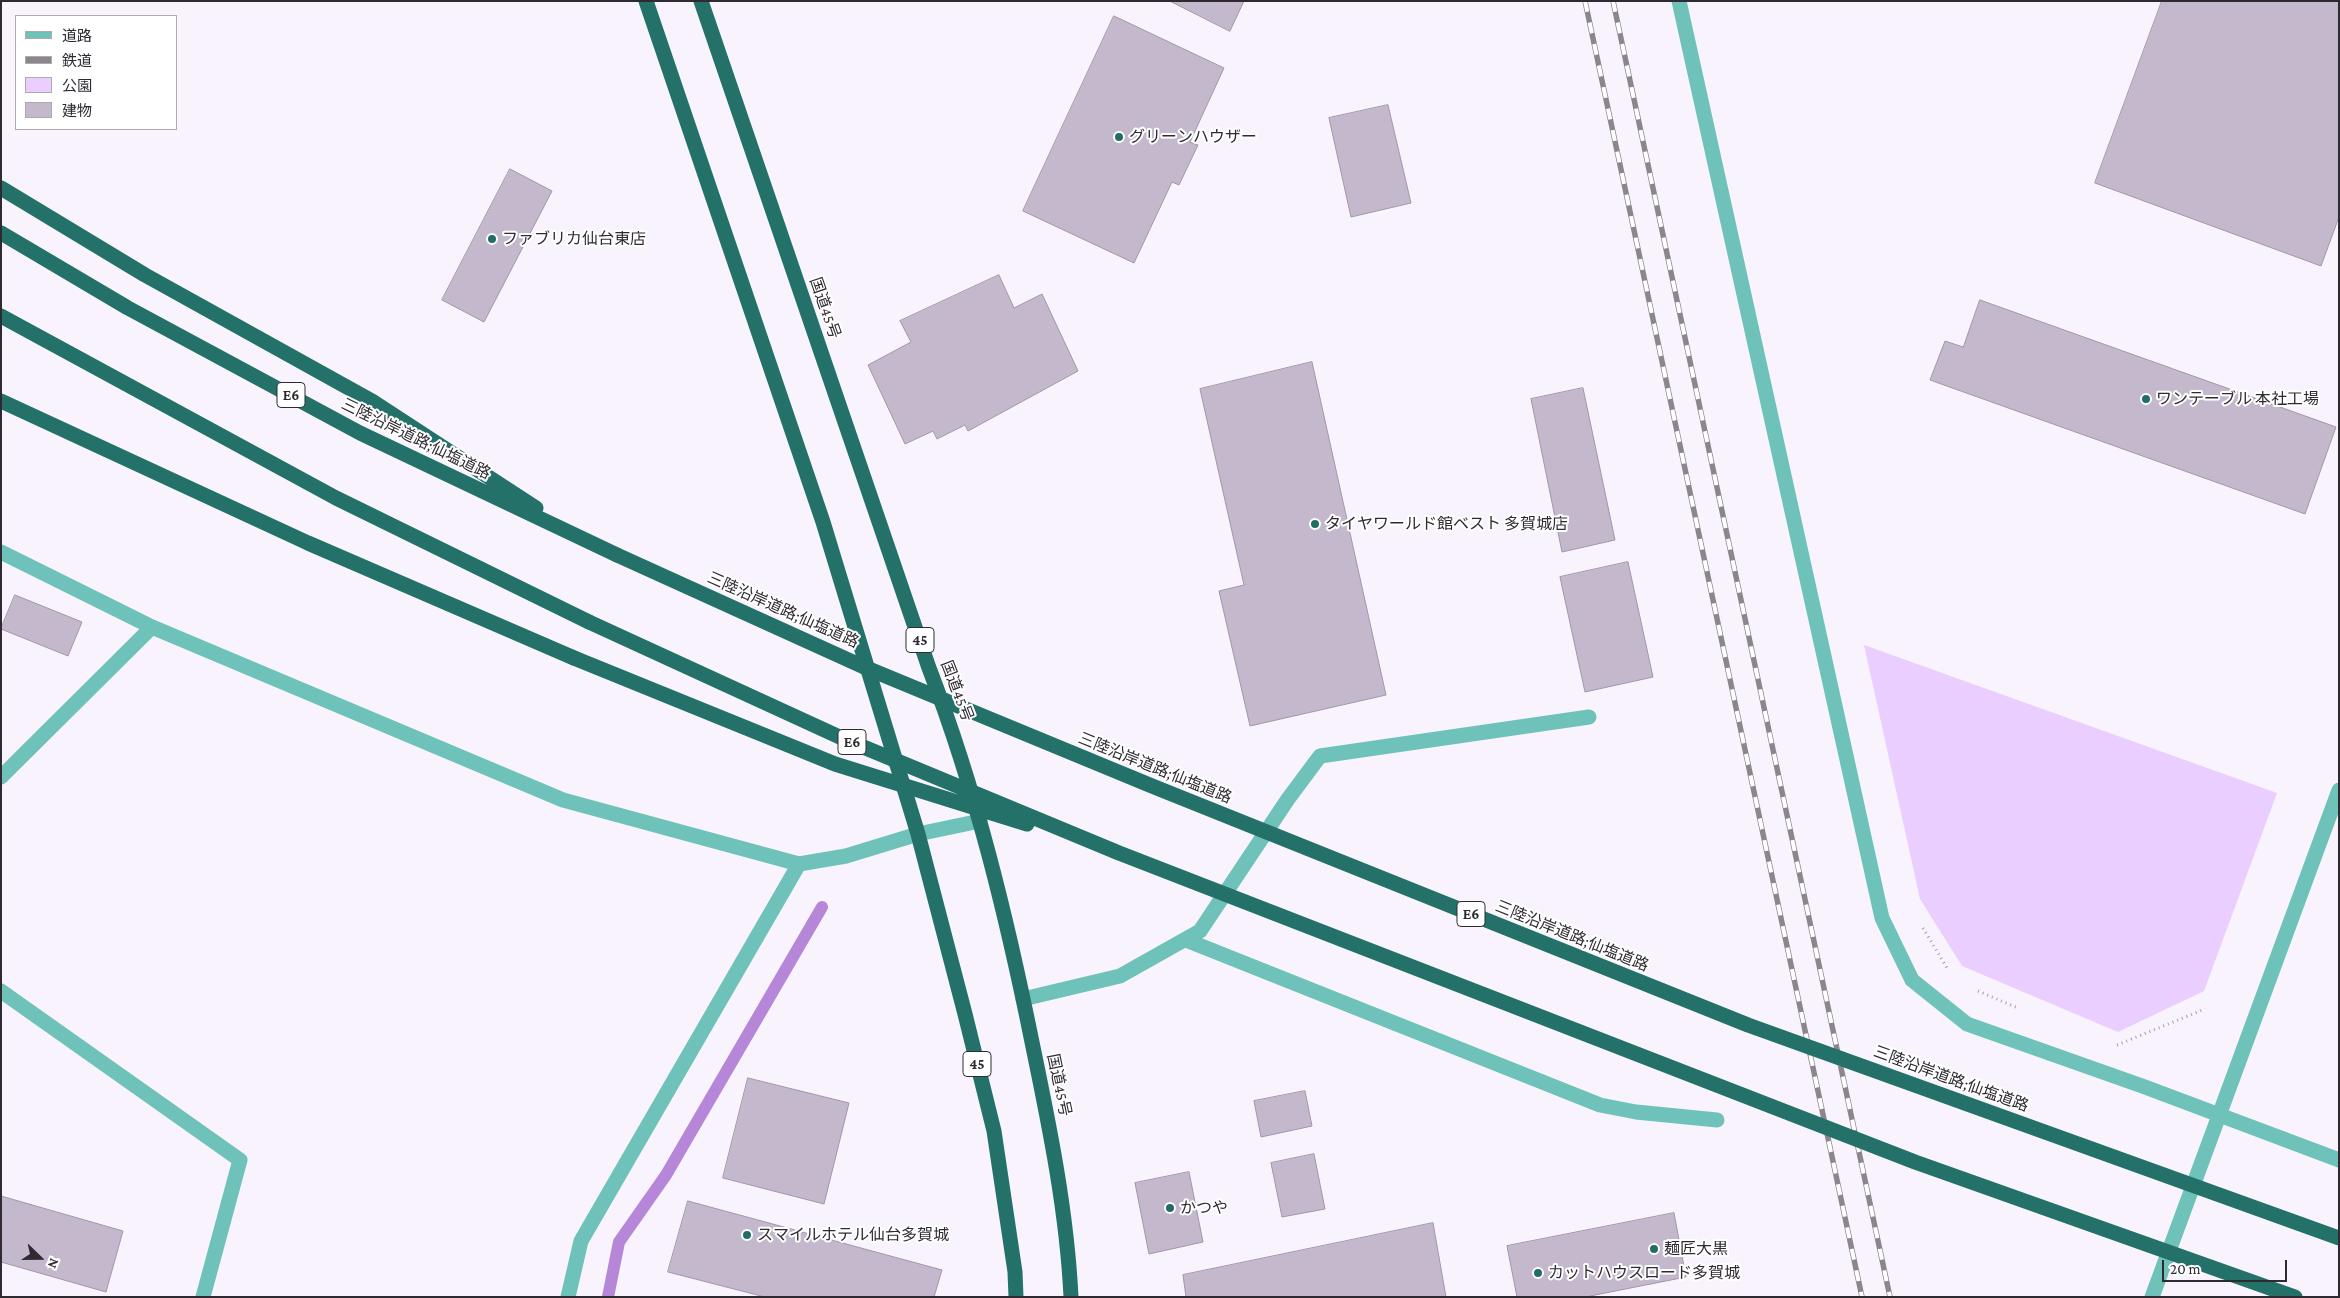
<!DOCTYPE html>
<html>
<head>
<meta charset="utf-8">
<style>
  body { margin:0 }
  #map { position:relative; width:2340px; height:1298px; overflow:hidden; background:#f8f3fc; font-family:"Crimson Pro","Noto Sans JP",serif }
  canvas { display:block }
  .frame { position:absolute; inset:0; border:2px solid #2f2a32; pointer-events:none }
  .legend { position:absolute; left:15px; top:15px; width:162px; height:115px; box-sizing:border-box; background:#fff; border:1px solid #acaaad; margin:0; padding:6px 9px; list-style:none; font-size:15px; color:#2f2a32 }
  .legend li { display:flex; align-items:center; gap:10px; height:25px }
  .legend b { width:25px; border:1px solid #acaaad }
  .north { position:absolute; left:15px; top:1233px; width:50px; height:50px; -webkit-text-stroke:4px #fff; paint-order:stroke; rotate:112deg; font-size:14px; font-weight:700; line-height:20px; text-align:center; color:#2f2a32 }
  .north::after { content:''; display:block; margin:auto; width:18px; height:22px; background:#2f2a32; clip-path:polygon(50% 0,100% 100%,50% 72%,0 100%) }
  .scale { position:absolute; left:2162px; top:1260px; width:125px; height:22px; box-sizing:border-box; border:2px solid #2f2a32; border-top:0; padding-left:6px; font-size:15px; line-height:18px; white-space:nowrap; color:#2f2a32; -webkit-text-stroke:4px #fff; paint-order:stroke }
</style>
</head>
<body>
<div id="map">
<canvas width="2340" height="1298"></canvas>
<div class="frame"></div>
<ul class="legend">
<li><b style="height:6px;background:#6ec2b9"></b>道路</li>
<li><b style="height:6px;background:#8b868e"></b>鉄道</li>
<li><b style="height:14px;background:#eaceff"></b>公園</li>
<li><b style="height:14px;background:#c4b8cd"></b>建物</li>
</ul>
<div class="north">N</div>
<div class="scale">20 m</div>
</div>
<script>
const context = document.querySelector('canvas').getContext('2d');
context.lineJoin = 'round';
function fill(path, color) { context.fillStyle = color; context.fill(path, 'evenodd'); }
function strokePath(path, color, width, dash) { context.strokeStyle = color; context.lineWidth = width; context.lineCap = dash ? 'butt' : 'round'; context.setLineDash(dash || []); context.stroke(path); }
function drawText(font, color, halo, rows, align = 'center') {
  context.font = font + ' "Crimson Pro","Noto Sans JP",serif'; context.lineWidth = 4; context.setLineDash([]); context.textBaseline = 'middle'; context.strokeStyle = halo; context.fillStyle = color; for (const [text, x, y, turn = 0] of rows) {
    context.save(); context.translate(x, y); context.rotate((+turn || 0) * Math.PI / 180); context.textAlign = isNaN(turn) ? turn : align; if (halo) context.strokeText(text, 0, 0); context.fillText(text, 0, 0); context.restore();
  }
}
fill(new Path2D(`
  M1864 645 2277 793 2204 991 2118 1032 1962 966 1920 899Z`), '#eaceff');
strokePath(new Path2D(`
  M608 1297 619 1242 666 1175 822 907`), '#b686d8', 12);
const building = new Path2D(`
  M1170 1H1244L1230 31Z
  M2162 1H2339V217L2321 266 2095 183Z
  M1114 16 1224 68 1190 142 1198 145 1179 185 1172 182 1134 263 1023 211Z
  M1388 105 1411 203 1351 217 1329 118Z
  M510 169 552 191 484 322 442 300Z
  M999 275 1014 308 1042 294 1078 371 968 431 965 425 937 439 933 431 905 444 868 365 911 342 900 321Z
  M1980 300 2336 427 2305 514 1930 380 1945 341 1963 347Z
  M1312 362 1386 695 1250 726 1219 591 1244 585 1200 389Z
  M1583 388 1615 540 1562 552 1531 399Z
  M1628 562 1653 677 1585 692 1560 577Z
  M15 595 82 622 68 656 1 629Z
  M748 1078 849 1103 824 1204 723 1178Z
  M1305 1091 1312 1126 1261 1137 1254 1101Z
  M1314 1154 1325 1209 1282 1217 1271 1163Z
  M1189 1172 1203 1242 1149 1254 1135 1183Z
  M1 1196 123 1231 106 1292 1 1262Z
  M688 1201 942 1270 934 1297H765L668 1272Z
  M1674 1213 1686 1277 1585 1297H1517L1507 1246Z
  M1433 1223 1446 1297H1186L1183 1275Z`);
fill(building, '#c4b8cd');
strokePath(building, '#a196aa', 1);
strokePath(new Path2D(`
  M1923 928 1947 968
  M1978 991 2018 1008
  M2117 1045 2205 1009`), '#a49fa8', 3, [1, 4]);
strokePath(new Path2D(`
  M1679 1 1882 918 1912 980 1967 1024 2145 1087 2339 1160
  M1 552 152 627 563 800 799 864 846 856 918 834 980 821
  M1 777 152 627
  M1186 940 1600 1105 1636 1112 1717 1120
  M1 991 240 1160 203 1297
  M1023 999 1120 976 1200 931 1288 799 1320 756 1589 717
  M568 1297 581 1241 799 864
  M2152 1297 2339 790`), '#6ec2b9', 15);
strokePath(new Path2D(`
  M646 1 823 522 918 834 965 1014 994 1131 1015 1272 1016 1297
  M701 1 929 668C976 790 1007 918 1033 1047 1050 1129 1067 1213 1071 1297
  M1 188 145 275 372 401 536 508
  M1 233 128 308 360 433 617 555
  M1 316 336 498 589 622
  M1 401 308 543 574 658`), '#237169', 15);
const rail = new Path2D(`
  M1585 1 1862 1297
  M1613 1 1890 1297`);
strokePath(rail, '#8b868e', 5.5);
strokePath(rail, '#fff', 4, [11]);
strokePath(new Path2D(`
  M617 555 864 667 1152 786 1748 1025 2339 1238
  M589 622 844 739 1119 853 1915 1162 2295 1297
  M574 658 835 764 1027 824`), '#237169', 15);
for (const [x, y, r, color] of [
  [1119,137,5,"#226c65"],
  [492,239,5,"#226c65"],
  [2146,399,5,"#226c65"],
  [1315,524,5,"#226c65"],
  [1170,1208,5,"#226c65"],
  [747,1235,5,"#226c65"],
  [1654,1249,5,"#226c65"],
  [1538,1273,5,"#226c65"]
]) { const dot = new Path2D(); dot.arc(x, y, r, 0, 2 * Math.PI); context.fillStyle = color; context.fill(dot); strokePath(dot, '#fff', 2); }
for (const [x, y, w] of [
  [291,395,28],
  [920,640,28],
  [852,742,28],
  [1471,914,28],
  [977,1064,28]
]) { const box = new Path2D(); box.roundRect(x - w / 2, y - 12.5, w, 25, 4); context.fillStyle = '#fff'; context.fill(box); strokePath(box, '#2f2a32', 1); }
drawText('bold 15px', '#2f2a32', null, [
  ["E6",291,395],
  ["45",920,640],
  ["E6",852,742],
  ["E6",1471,914],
  ["45",977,1064]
]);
drawText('16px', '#2f2a32', '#fff', [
  ["グリーンハウザー",1129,137],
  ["ファブリカ仙台東店",502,239],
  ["ワンテーブル 本社工場",2156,399],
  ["タイヤワールド館ベスト 多賀城店",1325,524],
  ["かつや",1180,1208],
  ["スマイルホテル仙台多賀城",757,1235],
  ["麺匠大黒",1664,1249],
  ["カットハウスロード多賀城",1548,1273]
], 'left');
drawText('16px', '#2f2a32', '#fff', [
  ["国道45号",825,308,71],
  ["三陸沿岸道路;仙塩道路",416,439,26],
  ["三陸沿岸道路;仙塩道路",783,610,24],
  ["国道45号",957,691,69],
  ["三陸沿岸道路;仙塩道路",1155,768,22],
  ["三陸沿岸道路;仙塩道路",1572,936,22],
  ["三陸沿岸道路;仙塩道路",1951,1079,20],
  ["国道45号",1059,1085,78]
]);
</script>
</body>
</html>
